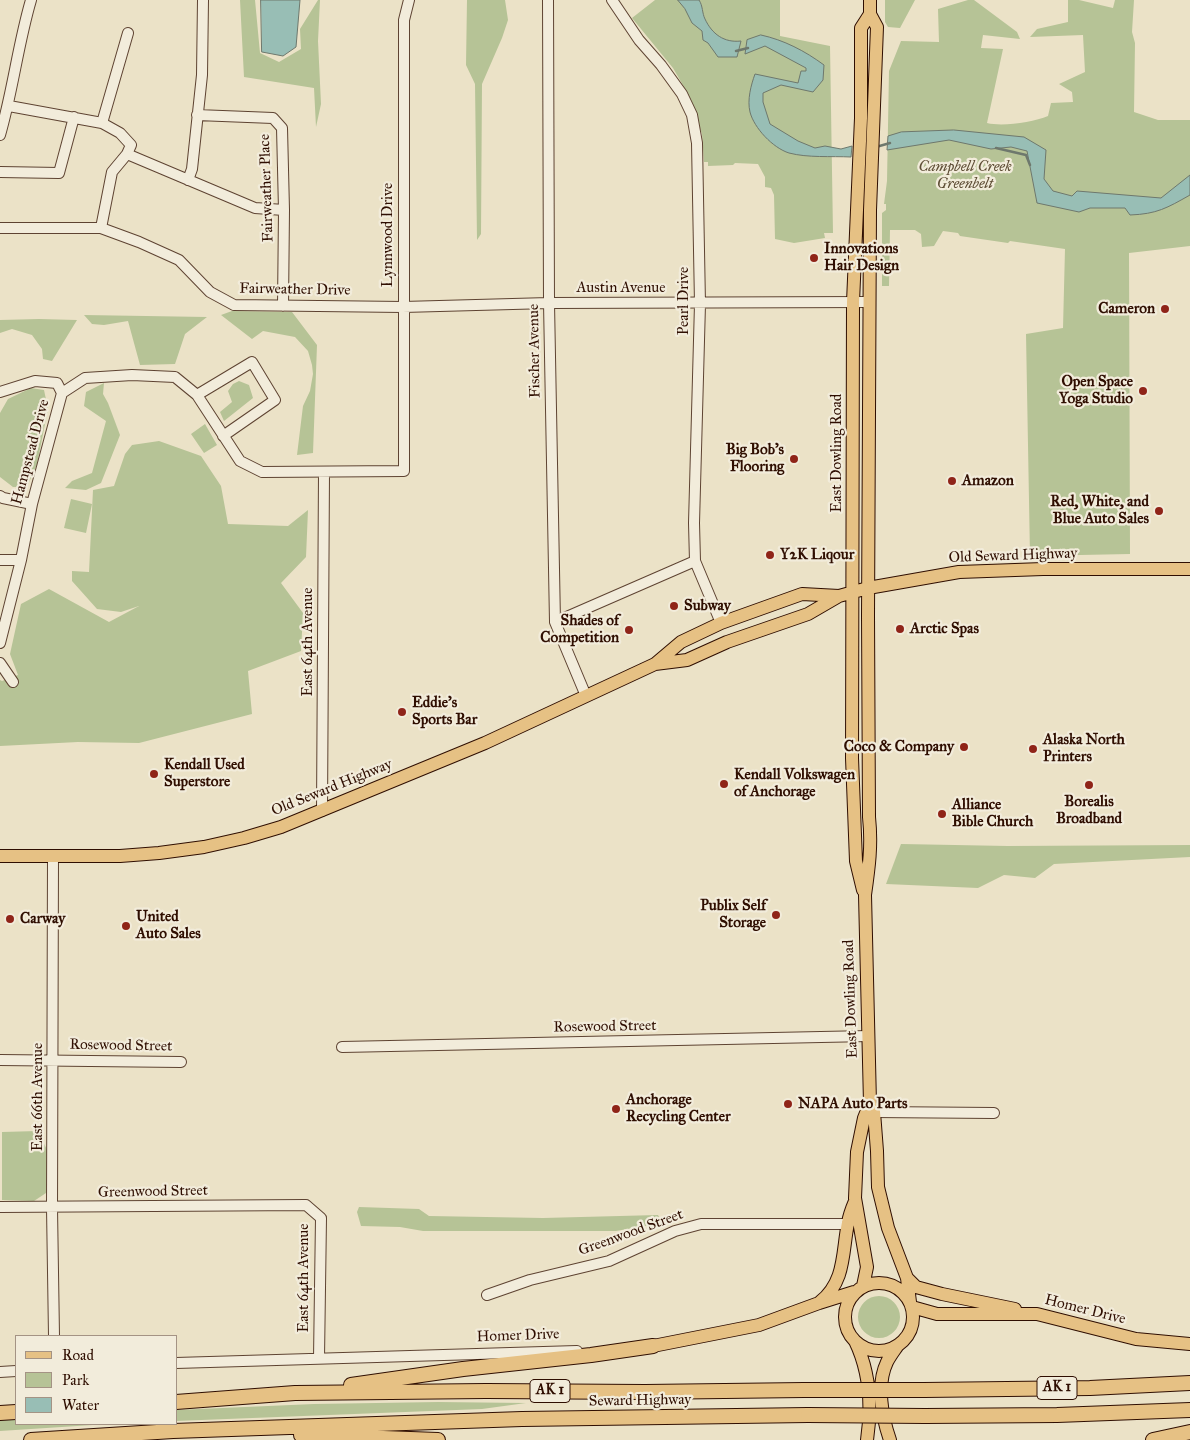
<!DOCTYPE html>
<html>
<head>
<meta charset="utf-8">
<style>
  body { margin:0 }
  #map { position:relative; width:1190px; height:1440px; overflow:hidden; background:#ebe2c7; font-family:"IM FELL Great Primer",serif }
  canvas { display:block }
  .legend { position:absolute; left:15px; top:1335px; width:162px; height:90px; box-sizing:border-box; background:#f2ecdb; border:1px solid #a49384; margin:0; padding:6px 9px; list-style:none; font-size:15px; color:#2f0e01 }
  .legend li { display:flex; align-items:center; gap:10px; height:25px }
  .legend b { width:25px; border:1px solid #a49384 }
</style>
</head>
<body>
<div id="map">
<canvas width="1190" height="1440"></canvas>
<ul class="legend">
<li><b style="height:6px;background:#e6c184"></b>Road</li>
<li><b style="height:14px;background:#b6c396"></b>Park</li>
<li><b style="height:14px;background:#98beb5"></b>Water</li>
</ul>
</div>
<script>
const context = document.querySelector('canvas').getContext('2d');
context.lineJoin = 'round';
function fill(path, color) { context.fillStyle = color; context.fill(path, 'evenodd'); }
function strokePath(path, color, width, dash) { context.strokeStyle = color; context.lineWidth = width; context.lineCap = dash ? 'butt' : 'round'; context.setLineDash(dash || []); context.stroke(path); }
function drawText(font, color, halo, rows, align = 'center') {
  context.font = font + ' "IM FELL Great Primer",serif'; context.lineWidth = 4.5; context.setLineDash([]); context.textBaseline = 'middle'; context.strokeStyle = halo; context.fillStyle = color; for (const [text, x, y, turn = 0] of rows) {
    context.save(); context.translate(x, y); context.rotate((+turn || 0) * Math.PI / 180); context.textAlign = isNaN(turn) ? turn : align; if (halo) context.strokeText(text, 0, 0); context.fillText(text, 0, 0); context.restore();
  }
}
fill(new Path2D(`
  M240 0H255L260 53 279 62 301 49 300 29 318 0H320L318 41 321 104 316 127 314 88 244 77Z
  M467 0H505L508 20 502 38 482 84 481 234 477 240 475 84 466 65Z
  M655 0H780V36L830 46 833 233H824L825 238 794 243 775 239 774 195 771 188 765 187V177L758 164 735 163 733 165 708 166V162H704L702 134 688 94 673 68 632 18Z
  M885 0H915L900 28 888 27 885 22Z
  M968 0H974L1017 32 1020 39 983 35 981 48 1003 49 987 123C1003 127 1033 122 1048 116L1051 103 1073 102 1072 92 1059 84 1085 72 1083 35 1030 37 1037 29 1068 22V0H1079L1113 8 1115 0H1134L1132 32 1135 43 1134 112 1158 120H1190V246L1129 253 1130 554 1030 556 1026 334 1063 328 1065 249 1010 241 1008 243 960 236 958 233 943 231 934 246 922 247 921 234 915 230H890L889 286H882V213L886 210V204H884L887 181 889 71 901 41 939 42 938 9Z
  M232 311 292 312 317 345 313 453 297 455 303 406 310 391 313 374 312 365 308 351 295 337 263 331 252 339 221 315Z
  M84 315 207 317 185 334 175 364 140 365 128 321 104 325 92 324Z
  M39 319 77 320 52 361 43 359 42 349 32 335 12 329 0 333V320Z
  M239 381 249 385 253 398 224 421 220 412 232 402 228 391 233 384Z
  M104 383 103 394 108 403 120 435 101 483 86 490 65 488 72 481 92 473 106 421 84 406 86 392Z
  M31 388 44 390 48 409 37 464 27 487H13L0 477V413L8 399Z
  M205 424 217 445 204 453 191 434Z
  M159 441 201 456 221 486 228 524 288 526 308 510 306 557 281 583 303 613 301 651 248 671 252 714 139 743 78 742 0 746V680L2 681 18 675 10 654 21 604 49 589 109 622 139 606 121 612 97 609 72 581V571L89 572 93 490 114 486 125 454 132 445Z
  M71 499 92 504 86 533 64 528Z
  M901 844 1008 846 1190 845V857L1054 864 1035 878 1004 875 978 888 886 884Z
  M38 1131 48 1152 49 1191 34 1201 2 1200V1132Z
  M359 1207 419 1209 429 1216 543 1218 658 1215 662 1223 616 1231H423L400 1227 361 1226 357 1212Z
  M858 1317a21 21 0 1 1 42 0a21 21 0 1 1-42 0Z
  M438 1402 526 1403 482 1409 176 1421V1410L314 1404Z
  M16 1419V1424H108L0 1431V1420Z`), '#b6c396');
const water = new Path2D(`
  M261 0H300L296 47 283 56 262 52Z
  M678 0H699C703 6 702 13 705 19 712 34 724 43 741 41L737 57H718L708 43 703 40 702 31 692 23 685 9Z
  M761 35C784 40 805 51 824 65L823 80 813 92 781 85 763 93V102L770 124 798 141 815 148 825 146 841 149 852 146 851 157C831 156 808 158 789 153 773 148 754 128 750 112 747 100 751 85 755 74L798 83 801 71H806V68L765 46 745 54 747 40Z
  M954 130 1024 137 1046 150 1044 179 1053 191 1072 196 1077 191 1161 198 1190 175V195C1167 208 1157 214 1130 215L1125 208H1090L1079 212 1037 203 1027 151 1011 147 991 149 949 140 887 150 888 136 901 132Z`);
fill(water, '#98beb5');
strokePath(water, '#6e786d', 1);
strokePath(new Path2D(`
  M736 51 748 48
  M876 147 890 143
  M996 148 1026 155 1030 165`), '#6e786d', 2.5);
const minor = new Path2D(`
  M548 0 549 303 555 622 586 696
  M612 0 639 40 661 65 682 94 692 115 697 143 700 304 694 523 695 561 721 623
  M9 106 102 123 120 133 131 145 127 154
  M197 115 273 118 282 128 284 210 283 306
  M102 123 128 33
  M0 135C13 90 18 44 31 0
  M0 172 59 173 74 117
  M188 180 192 169 202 75 203 0
  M0 228H101L139 242 179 260 210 292 234 305 403 307 549 303 869 302
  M101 228 112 172 127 154 255 208 284 210
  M0 392 35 381 57 383 62 393
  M197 395 252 362 275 400 223 436
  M0 496 3 498 32 504
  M0 560H21
  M555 622 695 561
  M0 643 21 560 32 504 62 393 85 378 132 375 175 377 197 395 240 461 262 472 404 471V20L409 0
  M0 663 13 682
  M322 811 324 472
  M53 857 52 1208 54 1336
  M342 1047 869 1036
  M0 1060 181 1062
  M874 1112 994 1113
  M0 1207 306 1205 321 1218 319 1358
  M487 1295 530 1280 609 1261 675 1231 701 1224H848
  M176 1363 577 1351
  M0 1372 16 1371`);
const major = new Path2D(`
  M870 0V14L877 27 870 210 868 615 869 817C872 845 869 867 865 895L870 1103 874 1112 877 1151 878 1187 888 1228 907 1278 910 1302
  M655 664 681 642 721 623 802 594 839 596
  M0 856H120L159 853 204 847 244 838 281 827 485 743 655 664 687 660 727 642 808 614 839 596 868 588 959 572 1043 569H1190
  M863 890 856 861 852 758 853 302 861 118V28L870 14
  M907 1278 916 1287 942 1294 1015 1309
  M845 1317a34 34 0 1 1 68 0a34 34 0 1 1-68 0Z
  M863 1286 867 1267 855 1198 857 1152 864 1118 870 1103
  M820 1302C846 1281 842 1252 848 1223 849 1216 852 1208 855 1201
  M912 1307 937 1314H1037L1136 1339 1190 1344
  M855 1341C870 1372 872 1406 867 1440
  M653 1346 759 1325 819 1303 854 1292
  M890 1440C882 1417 876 1385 887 1362 890 1356 894 1351 898 1345`);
const highway = new Path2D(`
  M351 1385 463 1369 591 1355 653 1346
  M924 1390 1090 1388 1190 1383
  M176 1402 295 1393 486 1391 645 1392 804 1390
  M0 1413 16 1412
  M925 1416 1057 1415 1190 1410
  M301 1435 438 1440
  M31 1440 173 1431 522 1419 808 1415
  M1153 1440 1190 1432`);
strokePath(minor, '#5e4332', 12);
strokePath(major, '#2f0e01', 14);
strokePath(highway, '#2f0e01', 16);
strokePath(minor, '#f2ecdb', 10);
strokePath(major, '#e6c184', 12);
strokePath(highway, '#e6c184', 14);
const highwayBridge = new Path2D(`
  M804 1390H924
  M808 1415 925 1416`);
strokePath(highwayBridge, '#2f0e01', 16, []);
strokePath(highwayBridge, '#e6c184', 14);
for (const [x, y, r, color] of [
  [814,258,5,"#8f2418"],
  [1165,309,5,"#8f2418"],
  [1143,391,5,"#8f2418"],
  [794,459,5,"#8f2418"],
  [952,481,5,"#8f2418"],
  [1159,511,5,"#8f2418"],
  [770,555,5,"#8f2418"],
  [674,606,5,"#8f2418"],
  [900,629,5,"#8f2418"],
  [629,630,5,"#8f2418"],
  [402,712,5,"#8f2418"],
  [964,747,5,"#8f2418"],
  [1033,749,5,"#8f2418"],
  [154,774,5,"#8f2418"],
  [724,784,5,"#8f2418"],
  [1089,785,5,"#8f2418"],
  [942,814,5,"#8f2418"],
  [776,915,5,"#8f2418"],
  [10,919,5,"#8f2418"],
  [126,926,5,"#8f2418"],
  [788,1104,5,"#8f2418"],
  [616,1109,5,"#8f2418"]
]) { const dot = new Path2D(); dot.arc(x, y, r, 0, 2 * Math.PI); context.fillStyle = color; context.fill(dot); strokePath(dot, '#f2ecdb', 2); }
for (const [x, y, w] of [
  [1057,1388,40],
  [550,1391,40]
]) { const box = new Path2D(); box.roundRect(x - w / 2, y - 11.5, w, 23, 4); context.fillStyle = '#f2ecdb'; context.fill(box); strokePath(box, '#2f0e01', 1); }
drawText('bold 14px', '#2f0e01', null, [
  ["AK 1",1057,1388],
  ["AK 1",550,1391]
]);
drawText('italic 15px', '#5e4d35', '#f2ecdb', [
  ["Campbell Creek",965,167],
  ["Greenbelt",965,184]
]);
drawText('15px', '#2f0e01', '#f2ecdb', [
  ["Fairweather Place",267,188,-92],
  ["Lynnwood Drive",388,235,-90],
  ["Austin Avenue",621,288],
  ["Fairweather Drive",295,290,1],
  ["Pearl Drive",684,301,-90],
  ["Fischer Avenue",535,351,-91],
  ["Hampstead Drive",31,452,-75],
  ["East Dowling Road",837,453,-90],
  ["Old Seward Highway",1013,556,-2],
  ["East 64th Avenue",308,642,-90],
  ["Old Seward Highway",332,788,-22],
  ["East Dowling Road",851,999,-92],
  ["Rosewood Street",605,1027,-1],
  ["Rosewood Street",121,1046,1],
  ["East 66th Avenue",38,1097,-90],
  ["Greenwood Street",153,1192,-1],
  ["Greenwood Street",631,1233,-20],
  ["East 64th Avenue",304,1278,-90],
  ["Homer Drive",1085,1310,14],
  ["Homer Drive",518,1336,-2],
  ["Seward Highway",640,1401,-1]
]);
drawText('bold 15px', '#2f0e01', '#f2ecdb', [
  ["Innovations",824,249],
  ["Hair Design",824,266],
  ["Cameron",1155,309,"right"],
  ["Open Space",1133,382,"right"],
  ["Yoga Studio",1133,399,"right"],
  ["Big Bob's",784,450,"right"],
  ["Flooring",784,467,"right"],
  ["Amazon",962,481],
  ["Red, White, and",1149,502,"right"],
  ["Blue Auto Sales",1149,519,"right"],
  ["Y2K Liqour",780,555],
  ["Subway",684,606],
  ["Shades of",619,621,"right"],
  ["Competition",619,638,"right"],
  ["Arctic Spas",910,629],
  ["Eddie's",412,703],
  ["Sports Bar",412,720],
  ["Alaska North",1043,740],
  ["Printers",1043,757],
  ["Coco & Company",954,747,"right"],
  ["Kendall Used",164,765],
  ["Superstore",164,782],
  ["Kendall Volkswagen",734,775],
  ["of Anchorage",734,792],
  ["Borealis",1089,802,"center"],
  ["Broadband",1089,819,"center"],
  ["Alliance",952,805],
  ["Bible Church",952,822],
  ["Publix Self",766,906,"right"],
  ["Storage",766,923,"right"],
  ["United",136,917],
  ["Auto Sales",136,934],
  ["Carway",20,919],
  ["Anchorage",626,1100],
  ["Recycling Center",626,1117],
  ["NAPA Auto Parts",798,1104]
], 'left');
</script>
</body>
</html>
